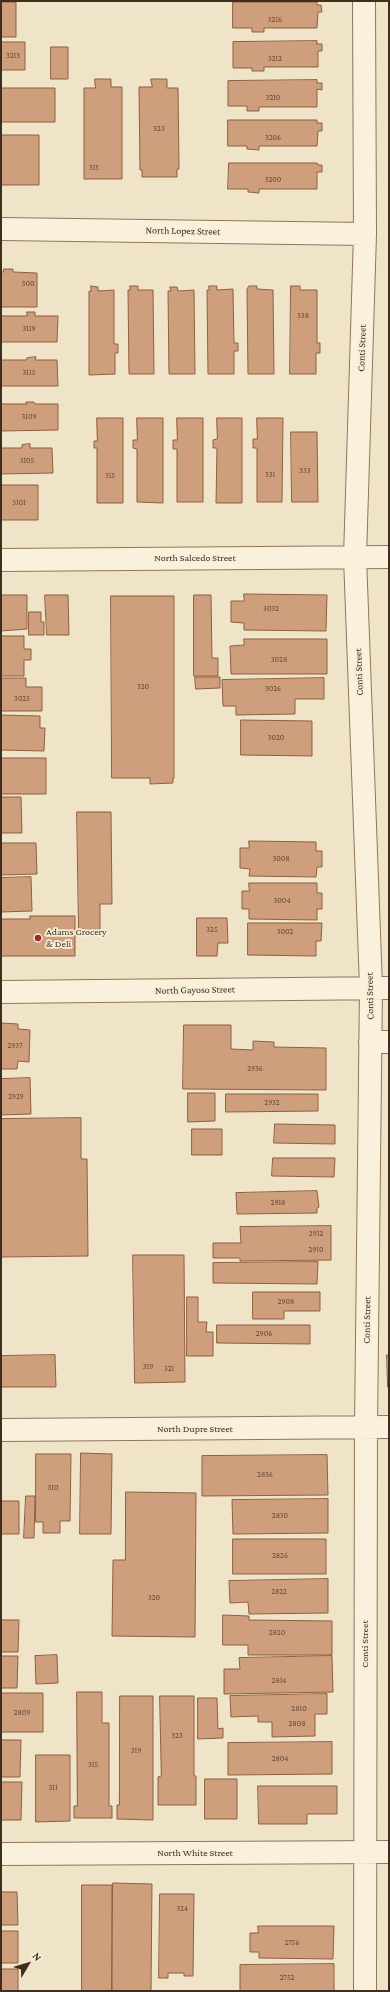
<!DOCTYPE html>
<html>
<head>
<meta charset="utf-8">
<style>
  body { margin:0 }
  #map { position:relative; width:390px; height:1992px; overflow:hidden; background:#f0e4c8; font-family:"Crimson Pro",serif }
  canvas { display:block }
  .frame { position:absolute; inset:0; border:2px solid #3d2e20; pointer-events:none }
  .north { position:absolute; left:8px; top:1944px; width:40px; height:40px; -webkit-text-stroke:3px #f7eed8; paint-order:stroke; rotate:52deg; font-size:11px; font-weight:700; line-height:16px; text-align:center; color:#3d2e20 }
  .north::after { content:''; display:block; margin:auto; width:14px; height:18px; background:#3d2e20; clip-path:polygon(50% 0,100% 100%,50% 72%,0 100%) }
</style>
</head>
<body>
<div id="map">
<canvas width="390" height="1992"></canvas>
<div class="frame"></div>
<div class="north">N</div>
</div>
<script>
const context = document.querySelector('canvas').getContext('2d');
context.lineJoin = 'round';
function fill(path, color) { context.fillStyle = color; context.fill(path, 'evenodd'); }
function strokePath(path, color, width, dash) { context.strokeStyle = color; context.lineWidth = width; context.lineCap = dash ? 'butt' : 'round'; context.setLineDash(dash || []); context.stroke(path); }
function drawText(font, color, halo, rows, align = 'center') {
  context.font = font + ' "Crimson Pro",serif'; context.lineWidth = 3.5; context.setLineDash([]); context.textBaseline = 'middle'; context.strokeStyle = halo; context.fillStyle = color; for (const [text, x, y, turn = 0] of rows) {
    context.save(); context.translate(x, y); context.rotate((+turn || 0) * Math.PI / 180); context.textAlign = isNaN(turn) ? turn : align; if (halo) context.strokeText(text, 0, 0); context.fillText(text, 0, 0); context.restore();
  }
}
const building = new Path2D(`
  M1 2H16V37H1Z
  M233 2H317V5H321L322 12H318L317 28H264V32H252V28H233Z
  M317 41V44H322V51H318V67H264V71H252V68H233V42Z
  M1 42H25V70H1Z
  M51 47H68V79H51Z
  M95 79H111V87H122V179H84V88H95Z
  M151 79H167V88H178L179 169H177V177H142V170H140L139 87H152Z
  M317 80V83H322V90L317 89V107H259V111H247V106H228V81Z
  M1 88H55V122H1Z
  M228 120H317V123H322V131H318L317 146H259V150L247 149V146H228Z
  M1 135H39V185H1Z
  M229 163H317L318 165H322V172H317V189H259V193L248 192V189H228Z
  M4 269H13V272L37 273V307H1V272H3Z
  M91 286 98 287V291L114 290V344H118V353H115V374L89 375V291H91Z
  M130 286H138V290H153L154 374H129L128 290H130Z
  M209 286H217V290L233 289 234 343H238V351H234V374H208L207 290H209Z
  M249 286H257V289L273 290 274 374H248L247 290Z
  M291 286H300V290H317V343H320V353H316V374H290Z
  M170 287H177L178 291 194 290 195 374H169L168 291H171Z
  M27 312H35V316H58L57 342H1V316H27Z
  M36 357 35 360H57L58 386H1V360H26L27 358Z
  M26 402H34L35 404H58V430L1 431V404H27Z
  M97 418H123V503H97V448H94V441H97Z
  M137 418H163V503L137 502V449L133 448V440H137Z
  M177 418H203V502H177V449H173V440H177Z
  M217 418H242V503H216L217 448H213V440L217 439Z
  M257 418H283L282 502H257V448H253V439H257Z
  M291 432H317L318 502H292Z
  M30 444V448H52L53 473 1 474V448H22V445Z
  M1 485H38V520H1Z
  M244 594 327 595 326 631 244 630V623L231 622V601H244Z
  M1 595H27V629L1 631Z
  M45 595H68L69 635H47Z
  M194 595H211L212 658H218V676H194Z
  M111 596H174V778H173V783L150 784V778H112Z
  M29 612H41V622H44V635H29Z
  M1 636H24V649H31V660H24V676H1Z
  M244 639H327V674H231L230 646 244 645Z
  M195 677H220V688L196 689Z
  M1 678H26V687H42V711H1Z
  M324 678V699H295V714L236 715V706H223L222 680Z
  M1 715 40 716V728H45L44 751 1 750Z
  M241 720 312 721V756L241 755Z
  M1 758H46V794H1Z
  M1 797H21L22 833H1Z
  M77 812H111L112 904H100V934L79 933Z
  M249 841 316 842V851H322V867H317L316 877 249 876 250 869 240 868V848H249Z
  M1 843H36L37 874 1 875Z
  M31 877 32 911 1 912V878Z
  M249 883H317V893H322V909H317V920L249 919V909H242V891H249Z
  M30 916H75V956H1V919H30Z
  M197 918H227L228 943H218L217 956H197Z
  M248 923H322L321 941H316V956L248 955Z
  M1 1023 18 1024V1029L30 1030 29 1062 18 1061 17 1069H1Z
  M184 1025H231V1049L253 1050V1041L274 1042V1047L326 1048V1090L183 1089Z
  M30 1078 31 1114 1 1115V1079Z
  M188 1093H215V1121L188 1122Z
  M226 1094H318V1111L226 1112Z
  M81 1118V1159H87L88 1256 1 1257V1119Z
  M275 1124 335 1125V1144L274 1143Z
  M192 1129H222V1155H192Z
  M273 1158H335L334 1177 272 1176Z
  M317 1191 319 1207 317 1208V1213L237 1214 236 1193Z
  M331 1226V1260L240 1261V1258H213V1243H241L240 1227Z
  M133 1255H184L185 1382 135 1383Z
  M318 1262 317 1284 213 1283V1263Z
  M253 1292H320V1311H284V1319H253Z
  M187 1297H198V1322H207L206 1332H213V1356H187Z
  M217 1325H310V1344L217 1343Z
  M55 1355 56 1387H1V1356Z
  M387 1355H389V1387H388Z
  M81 1453 112 1454 111 1534H80Z
  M36 1454H71L70 1521H60V1533H43V1522H36Z
  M327 1455 328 1495 202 1496V1456Z
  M126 1492 196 1493 195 1637 112 1636 113 1560H125Z
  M26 1496H35L34 1538H24Z
  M328 1499V1533L233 1534 232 1500Z
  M1 1501H19V1534H1Z
  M233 1539H326V1574H233Z
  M328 1579V1613L249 1614 248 1602 230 1603 229 1581Z
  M223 1615 249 1616V1620L332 1621V1655H248V1645H223Z
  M1 1620H19L18 1652H1Z
  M57 1655 58 1683 36 1684 35 1656Z
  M1 1656H18L17 1688H1Z
  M332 1656 333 1692 224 1694V1669H240L239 1658Z
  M77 1692H102V1723H109V1806H112V1818H74V1806H77Z
  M1 1693H43V1732H1Z
  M327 1694V1714H315V1736L272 1737V1722H258V1716L231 1717 230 1696Z
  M120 1696H153V1820L117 1819V1805H119Z
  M160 1696H194V1776H196V1805H158V1777L161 1776Z
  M198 1698H217L218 1729 223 1728V1738L198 1739Z
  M1 1740H21L20 1777H1Z
  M332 1742V1774L228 1775V1743Z
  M36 1755H70V1821L36 1822Z
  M205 1779H237V1819H205Z
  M1 1782H22L21 1820H1Z
  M258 1786H337V1814H307V1824H259Z
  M113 1883 152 1884 151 1991H112Z
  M82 1885H112V1991H82Z
  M1 1892H17L18 1925H1Z
  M160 1894H194L193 1976H184V1973H168V1978H159Z
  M258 1926H334L333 1959 259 1958V1952H250V1933H258Z
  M1 1931H18V1963H1Z
  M334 1964V1991H240V1965Z
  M1 1969H18V1991H1Z`);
fill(building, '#cf9f7d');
strokePath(building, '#8d5f41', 1);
const minor = new Path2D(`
  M364 1 365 234 355 557 371 987 366 1428 365 1991
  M1 229 365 234
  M1 560 389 557
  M1 992 389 988
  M370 1042H389
  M1 1430 389 1427
  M1 1854 389 1852`);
strokePath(minor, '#8d765c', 24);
strokePath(minor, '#faf1dc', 22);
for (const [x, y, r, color] of [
  [38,938,4,"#9e2a2b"]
]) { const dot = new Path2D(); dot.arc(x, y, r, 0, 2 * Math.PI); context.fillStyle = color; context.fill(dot); strokePath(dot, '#f7eed8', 1.5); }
drawText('8px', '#624a37', null, [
  ["3216",275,20],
  ["3213",13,56],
  ["3212",275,59],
  ["3210",273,98],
  ["323",159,129],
  ["3206",273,138],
  ["315",94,168],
  ["3200",273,180],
  ["300",28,284],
  ["338",303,316],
  ["3119",29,329],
  ["3115",29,373],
  ["3109",29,417],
  ["3105",27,461],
  ["333",305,471],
  ["331",270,475],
  ["315",110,476],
  ["3101",19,503],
  ["3032",271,609],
  ["3028",279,660],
  ["320",143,687],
  ["3026",273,689],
  ["3025",22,699],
  ["3020",276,738],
  ["3008",281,859],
  ["3004",282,901],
  ["325",212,930],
  ["3002",285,932],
  ["2937",15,1046],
  ["2936",255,1069],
  ["2929",16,1097],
  ["2932",272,1103],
  ["2918",278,1203],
  ["2912",316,1234],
  ["2910",316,1250],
  ["2908",286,1302],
  ["2906",264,1334],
  ["319",148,1367],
  ["321",169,1369],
  ["2836",265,1475],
  ["310",53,1488],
  ["2830",280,1516],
  ["2826",280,1556],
  ["2822",279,1592],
  ["320",154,1598],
  ["2820",277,1633],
  ["2814",279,1681],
  ["2810",299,1709],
  ["2809",22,1713],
  ["2808",297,1724],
  ["323",177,1736],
  ["319",136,1751],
  ["2804",280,1759],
  ["315",93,1765],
  ["311",53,1788],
  ["324",182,1909],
  ["2756",292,1943],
  ["2752",287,1978]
]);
drawText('10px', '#3d2e20', '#f7eed8', [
  ["North Lopez Street",183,231,1],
  ["Conti Street",362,348,-88],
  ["North Salcedo Street",195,558],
  ["Conti Street",359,672,-92],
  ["North Gayoso Street",195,990,-1],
  ["Conti Street",370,996,-91],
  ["Conti Street",367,1320,-89],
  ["North Dupre Street",195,1429],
  ["Conti Street",365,1644,-90],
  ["North White Street",195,1853]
]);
drawText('10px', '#3d2e20', '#f7eed8', [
  ["Adams Grocery",46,932],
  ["& Deli",46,944]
], 'left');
</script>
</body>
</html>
